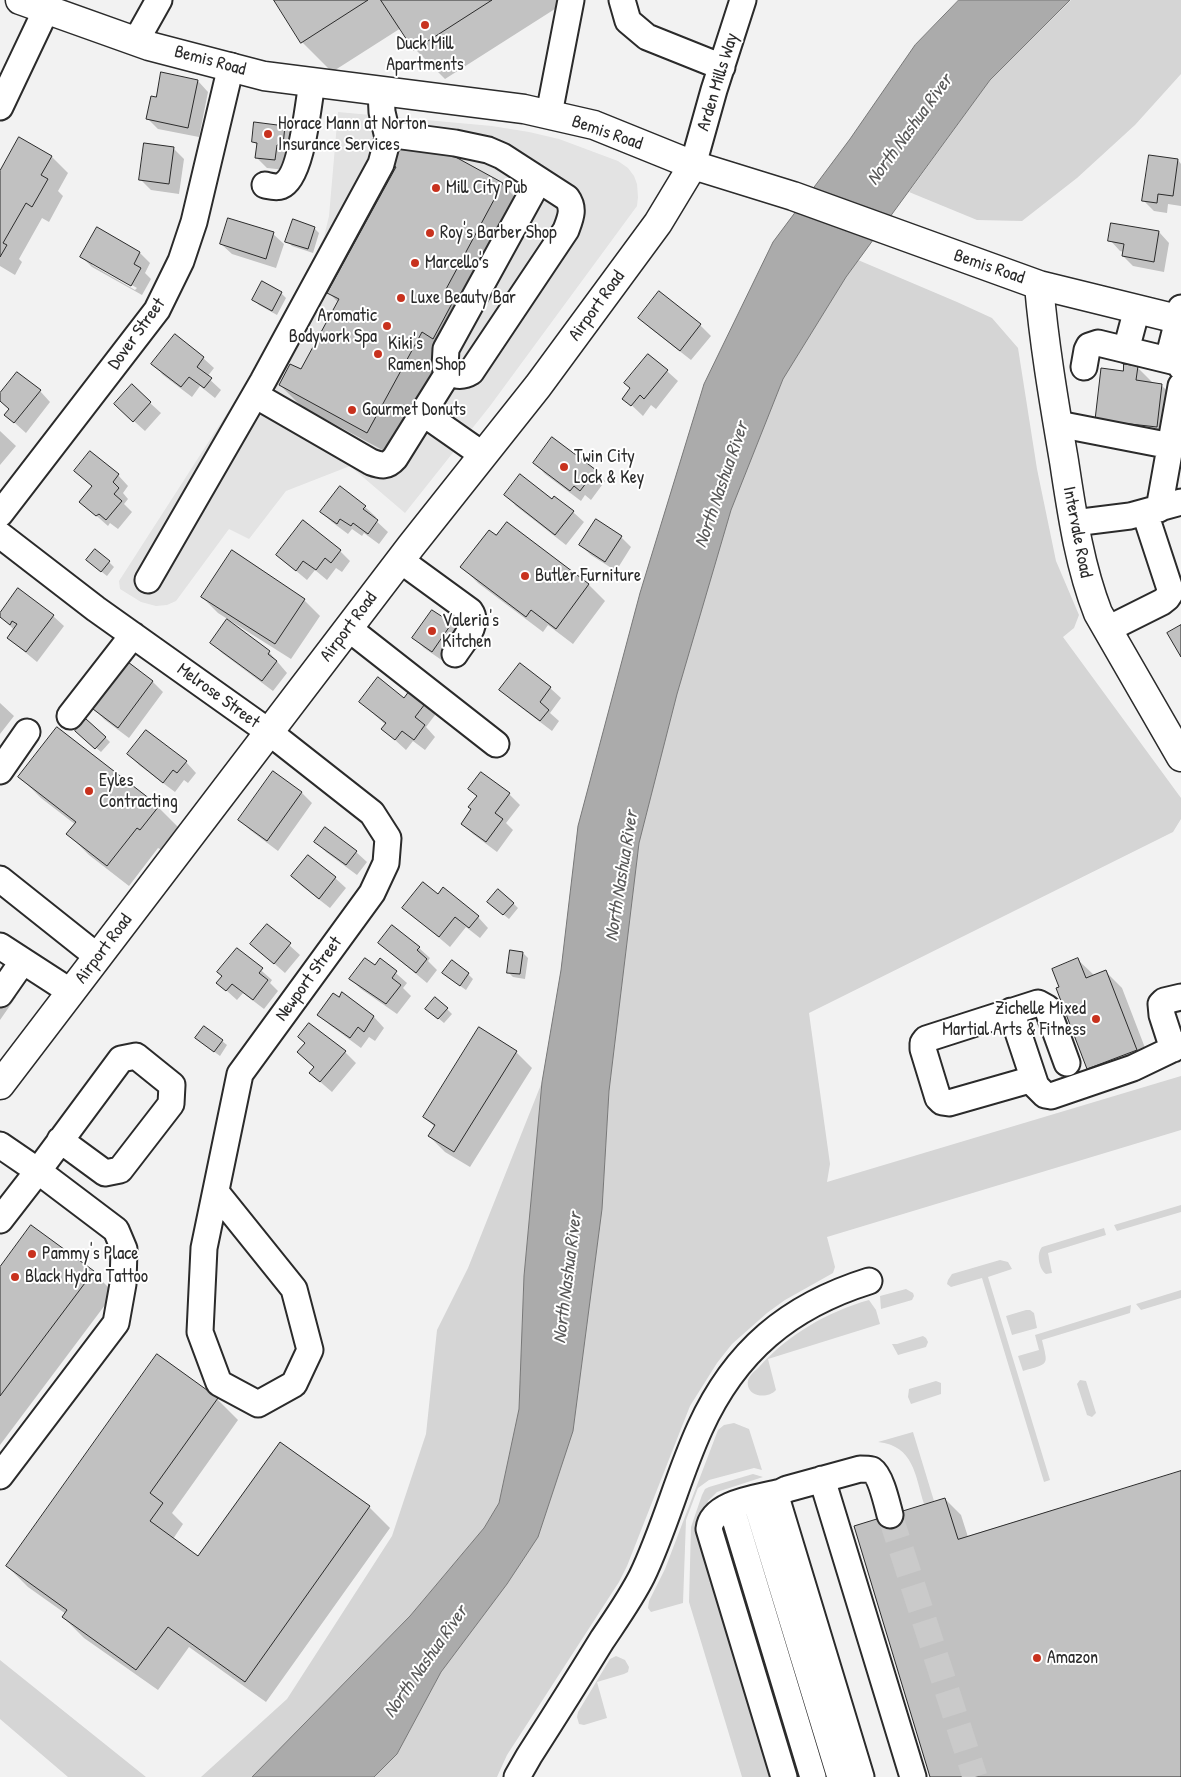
<!DOCTYPE html>
<html>
<head>
<meta charset="utf-8">
<style>
  body { margin:0 }
  canvas { display:block; background:#f2f2f2 }
</style>
</head>
<body>
<canvas width="1181" height="1777"></canvas>
<script>
const context = document.querySelector('canvas').getContext('2d');
context.lineJoin = 'round';
function fill(path, color) { context.fillStyle = color; context.fill(path, 'evenodd'); }
function strokePath(path, color, width, dash) { context.strokeStyle = color; context.lineWidth = width; context.lineCap = dash ? 'butt' : 'round'; context.setLineDash(dash || []); context.stroke(path); }
function drawText(font, color, halo, rows, align = 'center') {
  context.font = font + ' "Patrick Hand",sans-serif'; context.lineWidth = 4; context.setLineDash([]); context.textBaseline = 'middle'; context.strokeStyle = halo; context.fillStyle = color; for (const [text, x, y, turn = 0] of rows) {
    context.save(); context.translate(x, y); context.rotate((+turn || 0) * Math.PI / 180); context.textAlign = isNaN(turn) ? turn : align; if (halo) context.strokeText(text, 0, 0); context.fillText(text, 0, 0); context.restore();
  }
}
fill(new Path2D(`
  M338 112 492 126 529 132 559 139 618 161 628 168 634 176 637 184 638 197 637 206 490 406 405 513 350 466 286 491 249 539 229 529 176 601 167 605 156 606 141 602 120 589 119 581 260 362 324 237 329 216Z`), '#e3e3e3');
fill(new Path2D(`
  M1071 0H1181V74L1135 125 1077 178 1022 221 977 220 909 192 990 80Z
  M858 260 957 302 992 318 1018 348 1037 469 1056 561 1079 615 1074 628 1063 637 1181 798V819L1173 832 809 1013 830 1164 827 1182 1181 1076V1130L827 1237 835 1267 833 1273 785 1300 767 1313 732 1344 717 1363 690 1406 627 1566 619 1582 507 1755 497 1777H374L397 1754 441 1672 507 1584 538 1537 573 1431 602 1209 609 1091 639 843 677 694 731 510 783 379 846 277Z
  M542 1082 524 1276 519 1409 499 1503 484 1528 410 1616 252 1777H201L287 1699 392 1536 426 1434 437 1330 468 1268Z
  M1181 1205V1212L1117 1231 1114 1225Z
  M1104 1228 1106 1235 1048 1253 1052 1273 1046 1274C1039 1269 1036 1254 1042 1247Z
  M1000 1260 1008 1262 1012 1269 988 1277 1050 1480 1044 1482 982 1278 951 1287 947 1284 948 1280 952 1274Z
  M906 1289 913 1293 914 1296 912 1300 881 1309 880 1296Z
  M1181 1290V1298L1141 1310 1136 1304Z
  M869 1300 876 1310 880 1324 768 1359 776 1390C769 1398 751 1398 748 1386 746 1377 754 1372 759 1367 789 1334 827 1312 869 1300Z
  M1131 1305 1130 1313 1042 1340C1048 1366 1050 1363 1023 1371L1018 1356 1039 1350 1035 1335Z
  M1026 1310H1030L1034 1313 1037 1328 1012 1335 1006 1316Z
  M923 1336 926 1338 928 1342 926 1347 898 1355 892 1344H897Z
  M1080 1380 1086 1381 1096 1413 1092 1417 1087 1415 1077 1384Z
  M936 1381 941 1383V1394L911 1404 908 1397 909 1389Z
  M734 1423 749 1429 762 1470 754 1468 709 1480 698 1488 686 1520 683 1603 651 1612 648 1608 649 1601 665 1569 718 1430 724 1425Z
  M913 1432 934 1501 924 1504C915 1475 914 1446 878 1442Z
  M753 1474 763 1477 717 1492 708 1501 702 1518 778 1777H742L689 1602 691 1527 702 1495 705 1489 709 1487Z
  M616 1656 625 1660 629 1667 628 1672 624 1674 597 1682 607 1718 584 1725 579 1724 577 1717 578 1712 610 1659Z
  M0 1660 146 1777H68L0 1719Z`), '#d5d5d5');
const water = new Path2D(`
  M959 0H1070L990 80 846 277 783 379 731 510 677 694 639 843 609 1091 602 1209 573 1431 538 1537 507 1584 441 1672 397 1754 374 1777H252L410 1616 484 1528 499 1503 519 1409 524 1276 542 1082 561 970 578 826 640 593 704 384 773 242 850 139 915 45Z`);
fill(water, '#ababab');
strokePath(water, '#787878', 1);
fill(new Path2D(`
  M276 0H569L445 79 415 49 401 28 332 72 302 42Z
  M198 81 208 92 199 137 158 129 148 119 157 98Z
  M284 127 295 137 286 170 267 168 257 158 258 146 253 141Z
  M20 139 52 157 68 173 58 191 63 196 49 222 42 218 19 259 22 262 15 275 0 266V173Z
  M173 148 184 159 179 194 151 190 140 179Z
  M450 156 502 184 524 206 388 453 301 406 280 385 301 371 338 302 329 293 397 167Z
  M1178 160 1181 164V206L1168 204 1167 213 1154 211 1143 200Z
  M314 228 319 233 313 253 292 246 287 241Z
  M1159 232 1169 243 1164 272 1133 266 1123 256 1124 252 1120 251 1110 240Z
  M273 234 284 244 276 268 232 254 221 244Z
  M140 253 150 263 145 273 151 279 142 295 92 267 82 257ZM92 262 137 288 135 290 92 265Z
  M281 293 286 298 277 315 259 305 254 300Z
  M660 293 700 325 711 336 691 360 650 328 640 318Z
  M649 355 678 381 656 409 651 405 643 416 624 398 631 389Z
  M203 358 214 368 207 377 221 390 215 398 200 386 192 397 163 375 153 364Z
  M1137 367 1153 383 1161 385 1178 401 1173 442 1096 419Z
  M40 391 50 402 26 433 6 415 10 410 0 400V395Z
  M150 403 161 413 145 431 126 414Z
  M0 431 16 446 0 465Z
  M535 463 595 471 605 481 591 500 585 495 581 501 545 474Z
  M75 471 118 475 128 486 123 493 128 499 124 504 132 512 118 529 110 523 108 526 81 502 93 487Z
  M506 495 552 500 573 512 584 522 566 545 516 506Z
  M365 507 376 517 374 519 388 532 379 544 364 533 362 536 352 529 348 534 332 522 321 512Z
  M507 523 589 585 605 601 573 644 548 625 543 632 478 583 462 567 496 537Z
  M621 537 631 547 616 571 591 555 580 545Z
  M340 551 350 561 342 572 336 568 327 580 315 570 307 580 277 555Z
  M109 562 114 567 107 576 93 565Z
  M202 597 304 600 320 616 291 659 218 613Z
  M0 615 53 616 64 626 37 662 8 638 14 630Z
  M451 624 462 635 443 661 424 648 414 638Z
  M211 642 269 652 287 673 273 691 222 653Z
  M520 664 550 688 561 698 550 713 559 721 552 731 511 700 501 690Z
  M152 681 163 692 129 738 105 720 94 709Z
  M412 689 438 711 426 727 435 737 425 750 413 741 406 750 383 729 386 725 360 702 404 699Z
  M0 703 14 716 0 734Z
  M82 736 105 737 110 742 101 752Z
  M129 754 186 762 196 773 188 783 184 780 175 792 139 765Z
  M481 774 509 794 520 805 506 823 513 830 497 852 473 834 462 824 472 810 478 797 470 789Z
  M20 777 158 807 179 828 162 850 158 848 129 886 89 855 68 834 76 825 41 798Z
  M302 793 312 803 278 851 250 830 240 820Z
  M325 829 356 852 367 862 357 875 326 852 316 842Z
  M308 856 335 878 346 888 330 908 303 887 292 876Z
  M438 896 478 917 488 928 480 938 466 927 450 947 404 908Z
  M513 903 518 908 509 919 494 907Z
  M267 925 300 955 285 973 252 944Z
  M393 926 419 948 430 958 428 961 437 970 427 983 391 953 380 943Z
  M237 949 272 980 270 983 278 991 264 1009 243 993 237 1000 218 983 223 976Z
  M523 953 528 958 525 979 513 977 508 972Z
  M381 960 407 983 403 988 411 996 397 1014 361 989 351 979 375 967Z
  M1078 960 1095 976 1106 972 1122 988 1152 1066 1105 1085 1089 1069 1058 989Z
  M468 974 473 979 466 990 449 978Z
  M0 981 16 997 0 1020Z
  M342 994 374 1017 384 1028 375 1041 369 1037 361 1048 330 1025 319 1014Z
  M447 1009 452 1014 444 1023 432 1013Z
  M309 1025 345 1052 356 1063 332 1092 310 1073 315 1068 298 1052 306 1043Z
  M222 1041 227 1045 220 1056 202 1043Z
  M516 1052 532 1068 470 1167 445 1152 429 1136 435 1127 424 1117Z
  M0 1269 93 1272 114 1293 0 1445Z
  M217 1399 238 1420 172 1513 183 1524 173 1539 199 1558 369 1507 390 1528 266 1702 189 1647 158 1690 84 1638 63 1617 66 1614 28 1587 7 1566Z
  M1181 1472V1777H931L945 1499 961 1515 968 1537Z`), '#0003');
const building = new Path2D(`
  M274 0H368L301 43Z
  M381 0H492L414 50Z
  M161 72 198 80 188 128 146 119 151 96 156 97Z
  M254 122 285 126 283 145H277L275 160 255 158 257 143 252 142Z
  M19 137 52 156 41 175 48 179 32 207 26 203 3 243 7 245 0 257V171Z
  M144 143 174 147 169 184 139 180Z
  M401 148 450 154 503 183 445 291 456 296 433 339 422 332 367 433 279 385 290 364 301 369 339 299 327 293 396 167 392 165Z
  M1149 155 1178 159 1173 196 1158 194 1157 203 1142 201Z
  M228 218 274 232 266 259 220 244Z
  M293 219 315 227 308 249 285 242Z
  M1111 223 1159 231 1154 262 1122 256 1124 244 1108 241Z
  M97 227 140 252 134 264 141 268 131 286 80 257Z
  M262 281 282 292 272 311 252 300Z
  M659 291 701 324 680 351 638 318Z
  M175 334 204 357 197 367 212 378 204 388 189 377 181 387 151 364Z
  M648 354 668 370 644 399 640 395 631 406 622 399 630 388 624 383Z
  M1124 364 1138 366 1136 380 1162 384 1157 427 1095 420 1101 368 1123 371Z
  M17 372 41 390 14 423 4 415 9 409 0 401V393Z
  M132 384 151 402 133 422 114 404Z
  M552 437 596 470 580 491 574 486 570 491 533 463Z
  M90 451 119 474 113 482 119 488 114 494 122 501 106 520 99 514 96 516 79 502 92 486 74 471Z
  M520 474 552 499 554 496 574 511 555 535 504 495Z
  M340 486 366 506 363 509 378 520 368 534 353 523 351 526 340 519 337 524 320 512Z
  M596 519 622 536 605 562 579 545Z
  M303 520 341 550 331 563 325 558 316 570 303 561 296 571 276 555Z
  M507 522 589 584 556 629 531 610 526 617 460 567 489 530 496 535Z
  M95 549 110 561 101 572 86 560Z
  M232 550 305 599 275 644 201 597Z
  M18 588 54 615 26 652 7 638 17 624 12 621 10 625 0 617V613Z
  M432 610 452 623 432 652 412 638Z
  M227 619 270 651 268 654 277 661 262 681 210 643Z
  M1181 625V657L1167 633Z
  M128 662 153 681 118 728 93 709Z
  M520 663 551 687 540 702 549 710 540 721 499 690Z
  M378 677 404 698 412 687 428 700 415 717 425 725 414 740 402 731 395 740 381 729 386 723 359 702Z
  M86 719 106 737 95 749 75 731Z
  M57 727 159 806 140 830 137 828 107 866 66 834 76 822 18 777Z
  M146 730 187 761 177 773 173 770 163 783 127 754Z
  M273 771 302 792 267 841 238 820Z
  M481 772 510 793 495 813 503 819 486 842 461 824 471 809 468 807 477 796 468 789Z
  M325 827 357 851 346 865 314 842Z
  M308 855 336 877 319 899 291 876Z
  M423 882 438 894 443 887 479 916 469 928 455 917 439 937 402 908Z
  M498 889 514 903 503 915 487 902Z
  M267 924 291 943 274 964 250 944Z
  M392 925 420 947 417 950 427 959 416 973 378 943Z
  M237 948 263 968 259 973 268 980 253 1000 232 984 226 991 216 983 222 976 217 972Z
  M510 950 523 952 520 974 507 973Z
  M365 958 375 965 380 958 397 971 392 978 401 985 386 1004 349 979Z
  M1078 958 1086 978 1106 970 1137 1050 1087 1069 1056 988 1059 987 1052 969Z
  M452 960 469 973 460 986 442 973Z
  M342 992 374 1016 364 1032 358 1027 350 1038 317 1015 333 993 339 997Z
  M435 997 448 1008 438 1019 425 1009Z
  M309 1023 346 1051 320 1082 309 1073 314 1067 297 1052 305 1043 298 1037Z
  M204 1026 223 1040 214 1052 195 1038Z
  M479 1027 517 1051 454 1152 428 1136 435 1125 423 1117Z
  M31 1225 94 1271 0 1396V1267Z
  M157 1354 218 1398 150 1493 163 1503 150 1521 198 1556 280 1442 370 1506 245 1682 168 1627 136 1670 62 1617 67 1610 6 1566Z
  M1181 1471V1777H930L854 1526 945 1498 958 1539Z`);
fill(building, '#c1c1c1');
strokePath(building, '#2b2b2b', 1);
strokePath(new Path2D(`
  M890 1515 975 1777`), '#cacaca', 25, [25, 12]);
const minor = new Path2D(`
  M622 0 628 21 647 37 722 67
  M136 41 159 0
  M0 107 46 10
  M549 114 571 0
  M387 134 455 143 488 150 502 156 567 198C575 209 570 219 566 230L471 372C463 377 457 376 448 373L445 367 446 349 539 180
  M693 165 714 90 743 0
  M265 185C270 186 276 188 281 186 302 178 308 104 312 83
  M1126 350 1137 309
  M1168 360 1181 308
  M1084 367 1087 350 1089 346 1098 343 1176 362 1179 363 1181 367
  M255 395 371 462C382 466 387 467 395 458L448 373
  M423 413 483 455
  M1058 424 1171 446
  M1159 509 1181 386
  M0 514 157 310 181 261 194 222 231 66
  M1074 523 1130 516 1181 502
  M0 535 96 609 269 732 372 813 388 838 386 863 372 893 240 1074 204 1248 200 1332 219 1383 258 1404 294 1384 310 1350 294 1289 216 1192
  M400 560 470 611C480 625 462 642 455 654
  M148 580 263 381 381 164 388 138 382 112 381 91
  M348 628 496 744
  M1108 629 1162 602 1167 598 1171 592 1145 513
  M70 716 133 635
  M0 771 27 732
  M0 879 98 957
  M0 946 71 992
  M0 994 23 961
  M1011 1011 1036 1086 1045 1095 1051 1096 1133 1068 1181 1045
  M1173 1049 1162 1015 1161 1004 1164 1001 1181 997
  M1033 1079 949 1103 942 1102 938 1098 923 1049V1043L926 1039 1038 1003 1047 1008 1067 1063
  M0 1145 38 1171 0 1220
  M0 1476 116 1323 123 1284 124 1249 116 1230 38 1171 121 1059 136 1056 172 1085 171 1104 120 1170 105 1173 60 1140
  M822 1479 913 1777
  M781 1492C759 1498 712 1502 709 1529L784 1777
  M755 1499 840 1777
  M731 1506 813 1777
  M517 1777 529 1756C554 1717 578 1679 602 1640 616 1619 631 1598 642 1576 665 1528 678 1476 700 1428 735 1351 789 1306 869 1281
  M861 1777 777 1500 781 1492 787 1489 860 1469C864 1469 868 1469 872 1470 881 1476 887 1504 890 1515`);
const major = new Path2D(`
  M20 0 149 46 264 76 524 109 594 125 693 165 793 196 1039 285 1181 320
  M1039 285C1044 344 1054 402 1064 461 1072 513 1079 564 1098 613L1181 757
  M0 1085 411 546 538 386 658 223 693 165`);
strokePath(minor, '#2b2b2b', 29);
strokePath(major, '#2b2b2b', 31);
strokePath(minor, '#fff', 25);
strokePath(major, '#fff', 28);
for (const [x, y, r, color] of [
  [425,25,5,"#c8321e"],
  [268,134,5,"#c8321e"],
  [436,188,5,"#c8321e"],
  [430,233,5,"#c8321e"],
  [415,263,5,"#c8321e"],
  [401,298,5,"#c8321e"],
  [387,326,5,"#c8321e"],
  [378,354,5,"#c8321e"],
  [352,410,5,"#c8321e"],
  [564,467,5,"#c8321e"],
  [525,576,5,"#c8321e"],
  [432,631,5,"#c8321e"],
  [89,791,5,"#c8321e"],
  [1096,1019,5,"#c8321e"],
  [32,1254,5,"#c8321e"],
  [15,1277,5,"#c8321e"],
  [1037,1658,5,"#c8321e"]
]) { const dot = new Path2D(); dot.arc(x, y, r, 0, 2 * Math.PI); context.fillStyle = color; context.fill(dot); strokePath(dot, '#fff', 2); }
drawText('18px', '#2b2b2b', '#fff', [
  ["Duck Mill",425,44,"center"],
  ["Apartments",425,65,"center"],
  ["Horace Mann at Norton",278,124],
  ["Insurance Services",278,145],
  ["Mill City Pub",446,188],
  ["Roy's Barber Shop",440,233],
  ["Marcello's",425,263],
  ["Luxe Beauty Bar",411,298],
  ["Aromatic",377,316,"right"],
  ["Bodywork Spa",377,337,"right"],
  ["Kiki's",388,344],
  ["Ramen Shop",388,365],
  ["Gourmet Donuts",362,410],
  ["Twin City",574,457],
  ["Lock & Key",574,478],
  ["Butler Furniture",535,576],
  ["Valeria's",442,621],
  ["Kitchen",442,642],
  ["Eyles",99,781],
  ["Contracting",99,802],
  ["Zichelle Mixed",1086,1009,"right"],
  ["Martial Arts & Fitness",1086,1030,"right"],
  ["Pammy's Place",42,1254],
  ["Black Hydra Tattoo",25,1277],
  ["Amazon",1047,1658]
], 'left');
drawText('18px', '#2b2b2b', '#fff', [
  ["Bemis Road",210,61,15],
  ["Arden Mills Way",718,82,-73],
  ["Bemis Road",607,133,19],
  ["Bemis Road",989,267,19],
  ["Airport Road",597,306,-54],
  ["Dover Street",137,334,-54],
  ["Intervale Road",1077,532,79],
  ["Airport Road",349,627,-53],
  ["Melrose Street",218,696,36],
  ["Airport Road",104,949,-53],
  ["Newport Street",309,979,-54]
]);
drawText('italic 19px', '#585858', '#fff', [
  ["North Nashua River",910,130,-54],
  ["North Nashua River",722,485,-71],
  ["North Nashua River",622,876,-81],
  ["North Nashua River",568,1278,-83],
  ["North Nashua River",426,1662,-55]
]);
</script>
</body>
</html>
